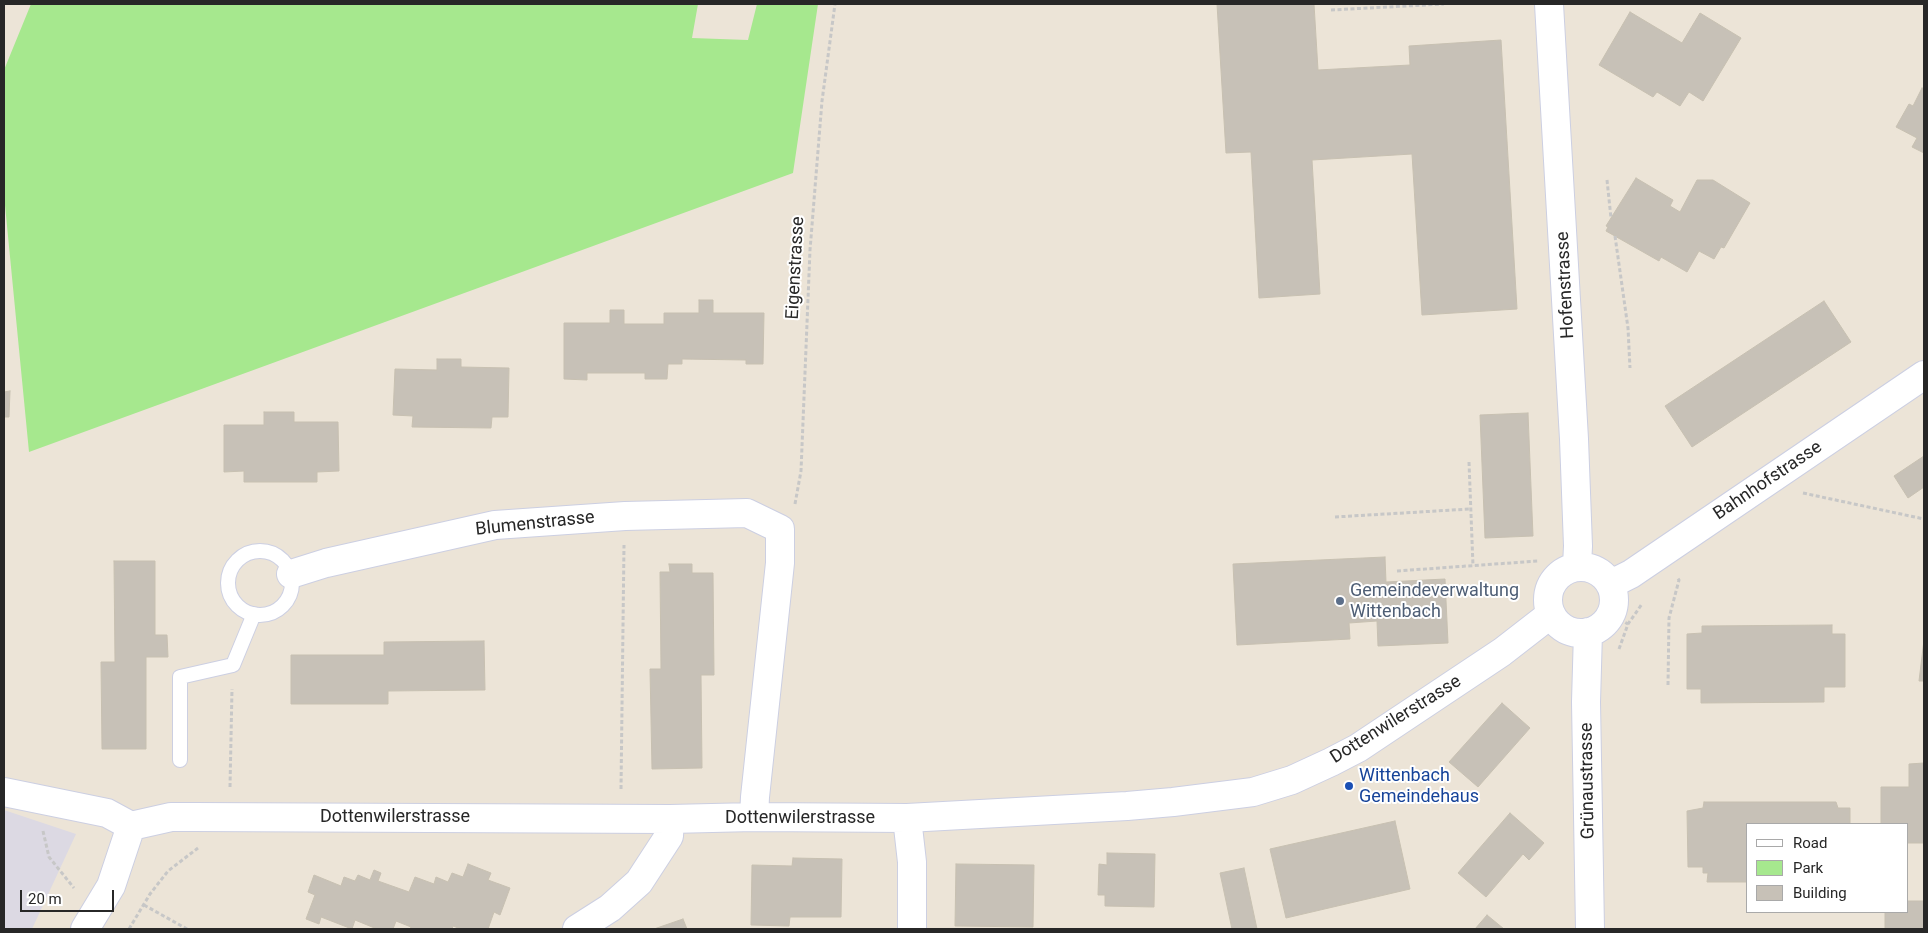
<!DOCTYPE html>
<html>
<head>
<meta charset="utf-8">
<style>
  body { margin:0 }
  #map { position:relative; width:1928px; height:933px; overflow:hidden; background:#ece4d7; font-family:Roboto,sans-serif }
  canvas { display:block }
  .frame { position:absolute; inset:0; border:5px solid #272727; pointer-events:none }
  .legend { position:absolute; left:1746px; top:823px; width:162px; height:90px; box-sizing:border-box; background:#fff; border:1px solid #a9a9a9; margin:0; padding:6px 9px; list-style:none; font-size:15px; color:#272727 }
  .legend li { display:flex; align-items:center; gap:10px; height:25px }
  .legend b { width:25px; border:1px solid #a9a9a9 }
  .scale { position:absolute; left:20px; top:890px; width:94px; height:22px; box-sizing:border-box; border:2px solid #272727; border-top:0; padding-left:6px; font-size:15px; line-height:18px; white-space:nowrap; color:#272727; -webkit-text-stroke:4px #fff; paint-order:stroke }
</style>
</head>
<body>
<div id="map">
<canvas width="1928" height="933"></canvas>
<div class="frame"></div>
<ul class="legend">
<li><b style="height:6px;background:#fff"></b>Road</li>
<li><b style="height:14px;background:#a6e88e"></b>Park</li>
<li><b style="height:14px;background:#c7c1b7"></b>Building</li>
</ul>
<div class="scale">20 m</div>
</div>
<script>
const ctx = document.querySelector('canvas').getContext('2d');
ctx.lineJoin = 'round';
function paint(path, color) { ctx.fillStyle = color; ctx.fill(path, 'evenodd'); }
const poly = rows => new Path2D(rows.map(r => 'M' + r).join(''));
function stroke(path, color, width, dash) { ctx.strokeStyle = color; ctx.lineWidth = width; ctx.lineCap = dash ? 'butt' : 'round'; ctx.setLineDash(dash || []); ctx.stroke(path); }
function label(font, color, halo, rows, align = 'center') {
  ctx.font = font + ' Roboto,sans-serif'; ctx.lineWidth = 4; ctx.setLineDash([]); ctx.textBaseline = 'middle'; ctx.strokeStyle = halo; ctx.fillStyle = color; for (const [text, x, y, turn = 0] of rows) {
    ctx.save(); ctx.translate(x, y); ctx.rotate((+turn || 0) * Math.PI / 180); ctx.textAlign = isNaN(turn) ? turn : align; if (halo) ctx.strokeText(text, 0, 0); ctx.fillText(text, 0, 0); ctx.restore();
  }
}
paint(poly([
  [4,810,76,834,32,929,4,929]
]), '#dcd9e3');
paint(poly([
  [31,4,698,4,692,38,748,40,757,4,818,4,793,173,29,452,4,195,4,70]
]), '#a6e88e');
const building = poly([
  [1217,4,1314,4,1318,70,1410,65,1409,46,1501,40,1517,309,1422,315,1412,154,1312,160,1320,294,1259,298,1251,152,1226,153,1217,4],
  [1630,12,1682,43,1700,13,1741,38,1703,101,1689,92,1680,106,1657,92,1653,97,1599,65,1630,12],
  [1922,88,1924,89,1924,153,1912,147,1917,138,1896,127,1909,104,1913,106,1922,88],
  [1636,178,1673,200,1670,206,1680,212,1697,180,1713,180,1750,203,1724,248,1721,247,1714,259,1699,251,1687,272,1661,257,1659,261,1606,231,1608,227,1606,226,1636,178],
  [699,300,713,300,713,313,764,313,763,364,746,364,746,360,682,359,682,364,668,364,667,379,645,379,645,373,587,373,587,380,564,379,564,323,610,323,610,310,624,310,624,324,664,324,664,313,699,313,699,300],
  [1824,301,1851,342,1692,447,1665,406,1824,301],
  [437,359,461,359,461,367,509,368,508,417,492,417,491,428,412,427,413,416,393,415,395,369,437,370,437,359],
  [10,391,9,417,4,417,4,392,10,391],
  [264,412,294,412,294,422,338,422,339,471,317,472,317,482,244,482,244,471,224,472,224,425,264,425,264,412],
  [1528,413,1533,536,1485,538,1480,415,1528,413],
  [1924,456,1924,487,1908,498,1894,476,1924,456],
  [1385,557,1386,582,1445,579,1448,643,1378,646,1377,621,1349,623,1350,639,1237,645,1233,564,1385,557],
  [114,561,155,561,155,635,167,635,168,657,146,657,146,749,102,749,101,662,115,662,114,561],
  [669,564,692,564,692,573,713,573,714,675,701,675,702,768,652,769,650,669,661,669,660,572,670,572,669,564],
  [1832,625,1832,634,1845,634,1845,687,1824,687,1824,702,1701,703,1701,689,1687,689,1687,634,1702,633,1702,626,1832,625],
  [1924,640,1924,681,1919,681,1924,640],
  [484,641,485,690,388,691,388,704,291,704,291,655,384,655,384,642,484,641],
  [1502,703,1530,728,1478,787,1449,762,1502,703],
  [1924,763,1924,843,1907,843,1907,824,1881,824,1881,787,1909,787,1909,764,1924,763],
  [1704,802,1836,802,1838,808,1850,808,1850,824,1747,824,1747,882,1707,882,1708,873,1703,873,1703,867,1688,867,1687,811,1703,808,1704,802],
  [1510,813,1544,843,1529,860,1523,854,1486,897,1458,873,1510,813],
  [1395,821,1410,889,1286,918,1270,849,1395,821],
  [1107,853,1155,854,1154,907,1105,906,1105,895,1098,895,1099,864,1107,865,1107,853],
  [793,858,842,859,841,917,790,917,789,926,751,925,752,865,792,866,793,858],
  [468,864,491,873,488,880,510,888,500,915,494,912,488,929,461,929,453,926,452,929,410,929,411,927,396,921,393,929,377,929,355,920,352,929,321,917,319,924,306,919,315,895,308,892,314,875,341,886,344,877,355,881,358,875,370,880,374,870,381,873,378,881,409,892,415,877,434,884,436,877,448,882,452,873,463,877,468,864],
  [956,864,1034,865,1033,927,955,926,956,864],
  [1244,868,1257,929,1232,929,1220,873,1244,868],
  [1907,901,1924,901,1924,929,1885,929,1885,912,1907,912,1907,901],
  [1487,915,1504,929,1475,929,1487,915],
  [683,919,687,929,654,929,683,919]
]);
paint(building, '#c7c1b7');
stroke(building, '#c7c0b1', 1);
const lane = poly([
  '228 583a32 32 0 1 1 64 0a32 32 0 1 1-64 0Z',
  [180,760,180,677,233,665,254,614]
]);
const street = poly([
  [1549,4,1574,439,1578,546,1577,566],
  '1548 600a33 33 0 1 1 66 0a33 33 0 1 1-66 0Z',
  [291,574,326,563,495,525,625,516,747,513,780,529,780,563,755,797,754,817],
  [1611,584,1631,574,1924,375],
  [1588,632,1586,702,1590,929],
  [4,792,107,813,131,826,171,817,193,817,670,819,754,817,907,818,1127,806,1173,802,1253,792,1292,780,1331,762,1358,748,1502,652,1551,614],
  [907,818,912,862,912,929],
  [85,929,111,886,131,826],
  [577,929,610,908,639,882,669,836,670,819]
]);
stroke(lane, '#cccfe2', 16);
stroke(street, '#cccfe2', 30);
stroke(poly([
  [1331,10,1444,4],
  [1607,180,1611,218],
  [1615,236,1628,328,1630,368],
  [1469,462,1473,566],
  [1803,493,1924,519],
  [795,504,801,471,810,250,822,101,835,4],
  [1335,517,1470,509],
  [1397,571,1538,561],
  [1614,616,1628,624],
  [1619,649,1628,624,1642,604],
  [1668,685,1669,618,1679,580,1677,577],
  [230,787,232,689],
  [621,789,624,545],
  [43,831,49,857,74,888],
  [144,905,187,929],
  [129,929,150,894,168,871,198,848]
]), '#c7c7c7', 3, [4, 2.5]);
stroke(lane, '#fff', 14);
stroke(street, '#fff', 28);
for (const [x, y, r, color] of [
  [1340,601,5,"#5c6f8a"],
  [1349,786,5,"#1a4fb4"]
]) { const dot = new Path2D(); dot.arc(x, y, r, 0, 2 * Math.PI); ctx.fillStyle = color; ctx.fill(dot); stroke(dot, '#fff', 2); }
label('18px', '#272727', '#fff', [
  ["Eigenstrasse",796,268,-87],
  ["Hofenstrasse",1566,285,-93],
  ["Bahnhofstrasse",1768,481,-34],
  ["Blumenstrasse",535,524,-6],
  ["Dottenwilerstrasse",1396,720,-32],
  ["Grünaustrasse",1588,781,-91],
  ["Dottenwilerstrasse",395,817],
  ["Dottenwilerstrasse",800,818]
]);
label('18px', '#4e5e75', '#fff', [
  ["Gemeindeverwaltung",1350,591],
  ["Wittenbach",1350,612]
], 'left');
label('18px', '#164399', '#fff', [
  ["Wittenbach",1359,776],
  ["Gemeindehaus",1359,797]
], 'left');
</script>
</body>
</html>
